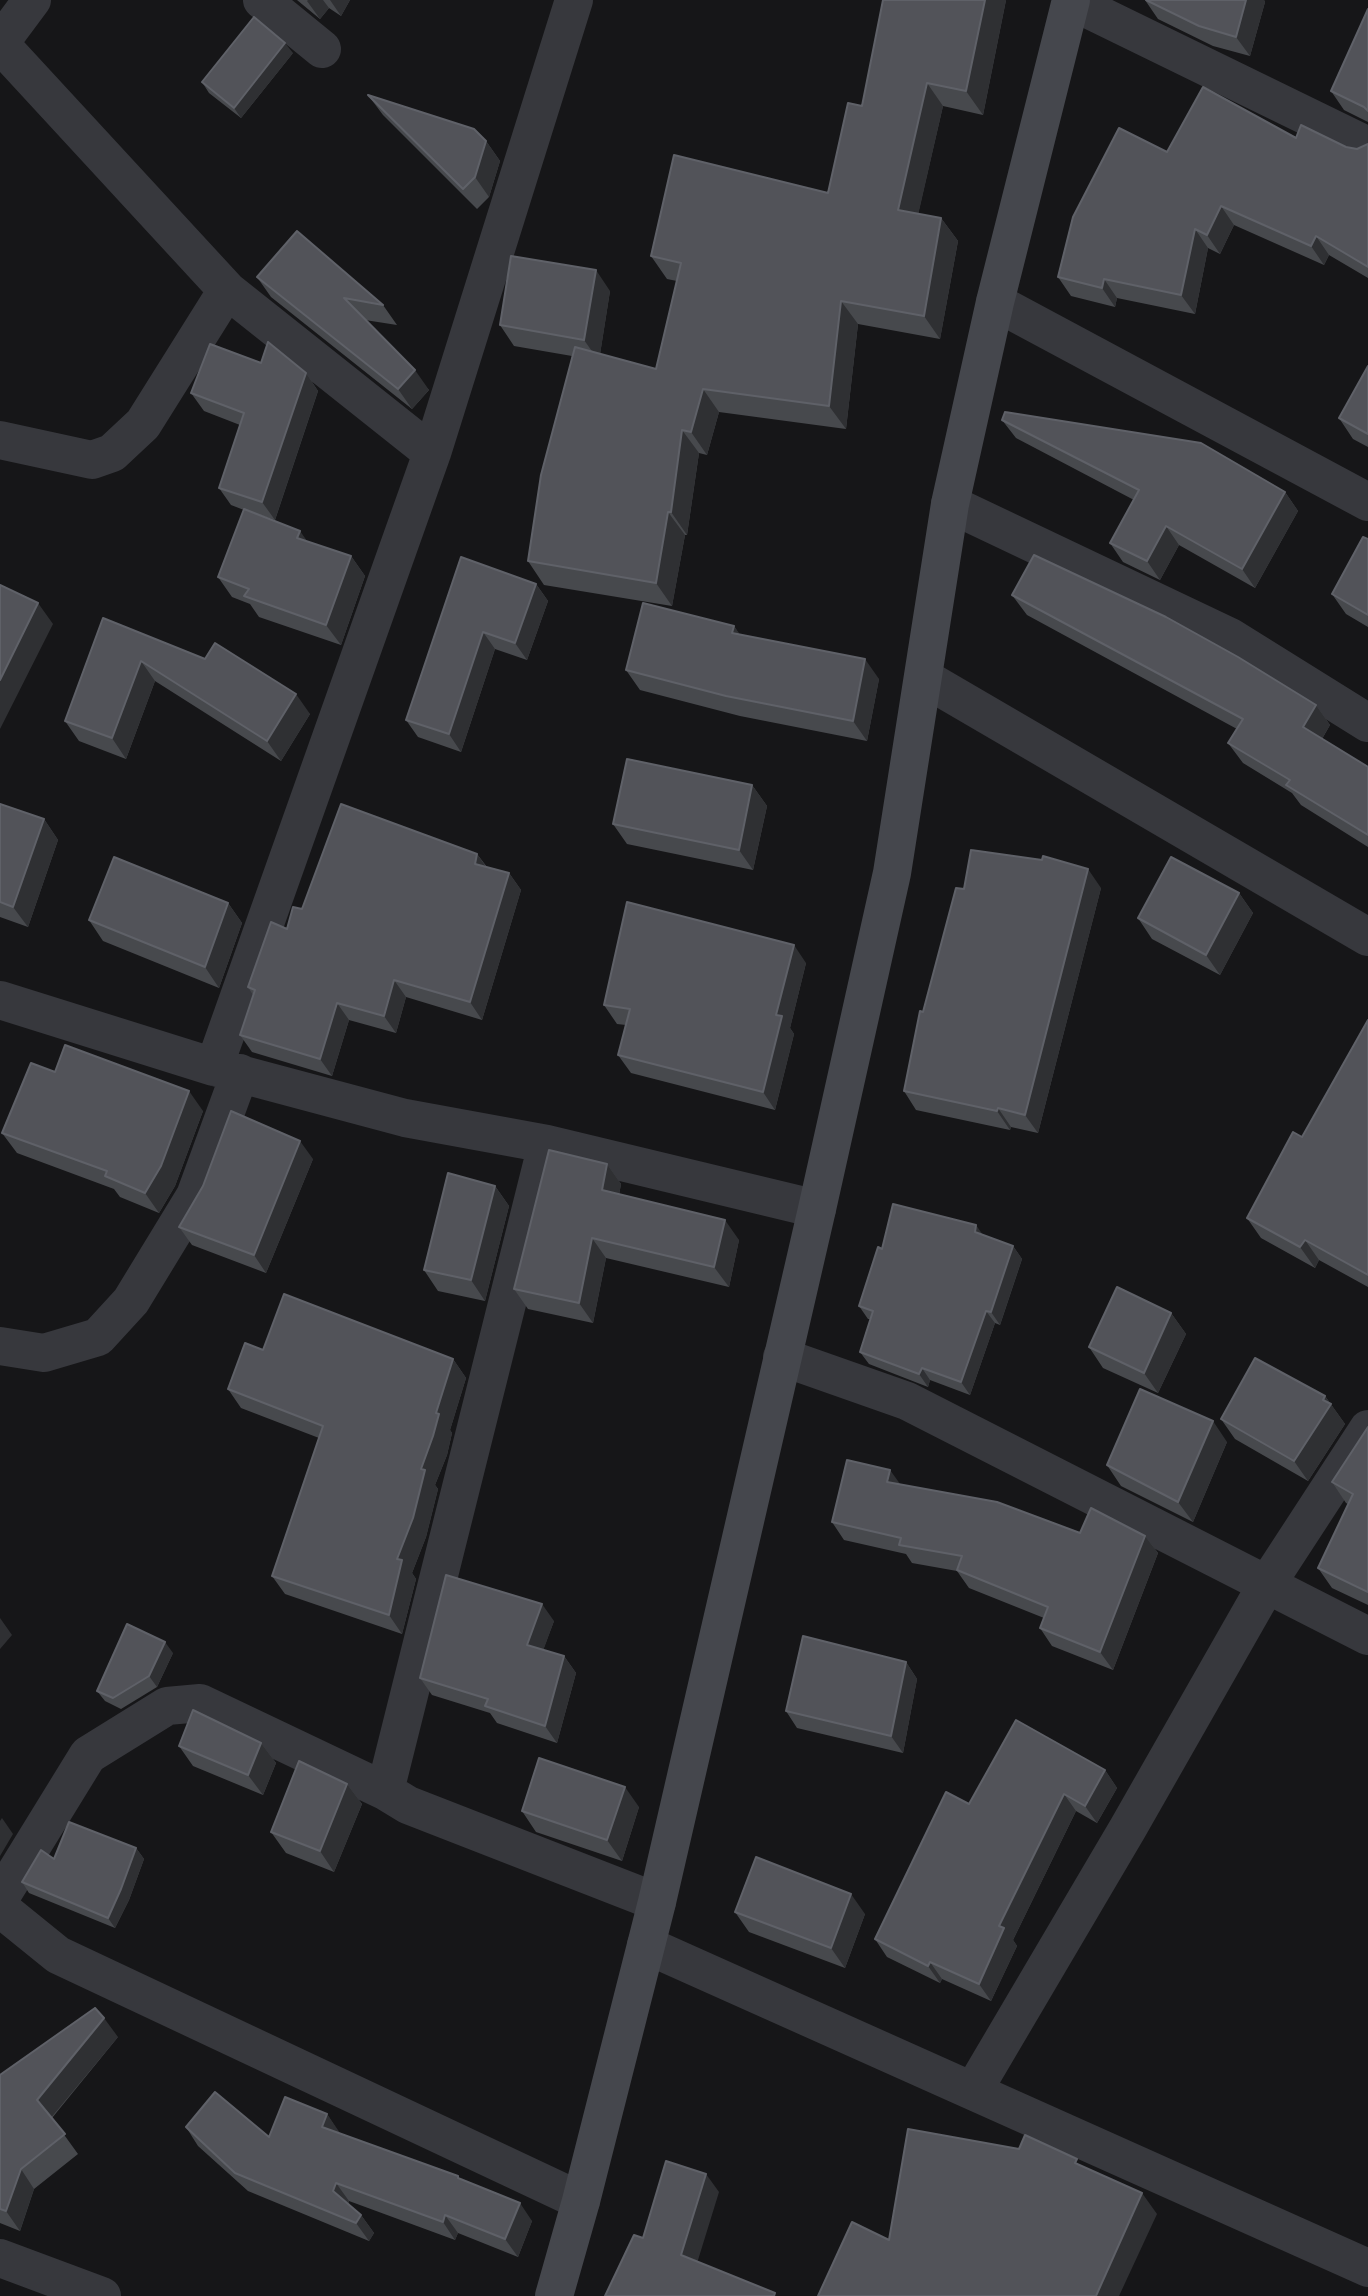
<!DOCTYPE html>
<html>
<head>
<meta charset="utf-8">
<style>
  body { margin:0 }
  canvas { display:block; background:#161618 }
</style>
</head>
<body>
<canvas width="1368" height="2296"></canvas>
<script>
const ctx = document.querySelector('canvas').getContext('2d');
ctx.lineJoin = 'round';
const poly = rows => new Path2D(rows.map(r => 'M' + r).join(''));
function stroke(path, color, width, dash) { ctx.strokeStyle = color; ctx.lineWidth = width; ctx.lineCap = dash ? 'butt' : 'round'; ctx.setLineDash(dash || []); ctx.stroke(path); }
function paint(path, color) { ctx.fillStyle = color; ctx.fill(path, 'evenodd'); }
stroke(poly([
  [262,0,322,49],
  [1071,1,1368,146],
  [0,43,32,0],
  [0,44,227,290,432,453],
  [995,302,1368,502],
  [0,440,92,460,112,453,143,424,227,290],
  [950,504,1230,637,1368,723],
  [924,678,1368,937],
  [0,1000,214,1067,405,1118,547,1144,817,1209],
  [214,1067,432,453,574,0],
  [547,1144,385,1791,408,1805,657,1902],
  [0,1346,44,1353,98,1337,131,1301,195,1196,240,1073],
  [782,1357,907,1401,1368,1636],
  [0,1898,88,1755,167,1706,200,1703,385,1791],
  [0,1908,58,1955,581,2201],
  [646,1945,1368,2268],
  [973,2091,1128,1828,1267,1584,1368,1429],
  [0,2258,102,2296]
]), '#37383d', 38);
stroke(poly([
  [554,2296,581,2201,657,1902,817,1209,892,873,950,504,995,302,1071,0]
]), '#45474d', 38);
paint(poly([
  [297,0,350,0,341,16,329,8,320,19],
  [1006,0,983,115,943,106,918,214,941,218,958,241,940,339,858,324,846,429,719,412,707,455,699,453,687,535,685,535,672,606,544,585,528,561,572,356,514,346,500,325,610,291,600,354,656,369,677,281,667,279,651,256,828,193,862,106],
  [1145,0,1264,0,1265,2,1250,56,1213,46,1158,19],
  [1368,9,1368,122,1344,110,1331,91],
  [293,53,241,118,209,93,202,82],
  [368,95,486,141,500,161,489,197,477,209,383,115],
  [1296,138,1357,149,1368,144,1368,278,1329,255,1324,265,1234,225,1220,254,1208,248,1195,314,1117,298,1115,307,1071,296,1058,277,1167,152],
  [257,277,383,305,397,325,365,320,429,390,412,409,271,297],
  [261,363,306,373,318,391,275,520,257,514,308,542,351,556,365,576,341,645,259,617,250,604,232,597,218,577,244,510,231,505,219,488,240,425,204,411,191,393],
  [1368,366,1368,447,1353,439,1339,418],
  [1002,420,1285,492,1298,511,1255,588,1179,545,1160,580,1123,562,1110,543,1134,500,1016,438],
  [1368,539,1368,627,1346,614,1332,594],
  [461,557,536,584,548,601,527,660,495,649,461,752,418,737,406,720],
  [1012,595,1316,705,1330,725,1322,739,1368,767,1368,847,1301,805,1292,793,1243,763,1228,743,1237,729,1027,615],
  [103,618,310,714,281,761,155,681,126,759,79,741,65,721],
  [734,626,739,634,879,679,867,741,740,716,640,690,626,670],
  [752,785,767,806,753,870,627,844,613,824],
  [0,804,44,819,58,840,28,927,0,917],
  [477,854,487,867,509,873,521,890,482,1020,406,997,396,1033,349,1020,332,1076,252,1052,240,1035,253,995,248,987,287,929,302,909],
  [1101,888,1038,1133,1011,1127,1010,1130,916,1110,904,1091,923,1012,964,889],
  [1239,893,1253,913,1220,975,1152,939,1138,918],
  [228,903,242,923,219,988,103,941,89,920],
  [806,963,790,1028,794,1034,775,1110,631,1073,618,1055,626,1025,617,1024,604,1005],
  [1368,1020,1368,1287,1319,1260,1315,1268,1261,1238,1247,1218,1302,1137],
  [55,1072,203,1111,175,1186,159,1213,120,1197,114,1189,17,1153,2,1133],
  [313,1159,266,1273,192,1245,179,1227],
  [607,1164,621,1184,619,1195,739,1240,729,1287,606,1258,593,1323,528,1309,514,1289],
  [495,1186,509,1206,485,1301,438,1291,424,1270],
  [984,1236,1013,1246,1022,1259,1000,1325,995,1323,970,1395,930,1380,928,1387,869,1364,860,1352,870,1319,868,1319,859,1306],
  [1171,1313,1186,1334,1158,1393,1103,1368,1089,1347],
  [263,1350,453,1359,466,1378,450,1430,452,1433,447,1455,435,1485,438,1489,426,1537,412,1573,416,1579,402,1634,285,1594,272,1576,319,1438,241,1408,228,1389],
  [1325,1396,1345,1424,1308,1481,1235,1439,1221,1419],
  [1368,1427,1368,1605,1332,1588,1318,1568,1348,1504,1346,1503,1332,1482],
  [1227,1442,1193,1522,1121,1486,1107,1465],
  [901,1485,1080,1533,1145,1536,1158,1553,1113,1670,1052,1646,1040,1628,1044,1618,969,1588,957,1571,912,1563,906,1554,844,1540,832,1522],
  [554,1621,543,1650,564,1656,576,1673,557,1743,497,1723,490,1713,432,1695,420,1678],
  [173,1653,157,1687,121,1709,105,1701,97,1691],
  [906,1662,917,1679,903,1753,797,1728,786,1711],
  [261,1743,276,1763,263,1795,193,1766,179,1746],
  [1105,1770,1117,1788,1097,1823,1076,1811,1013,1940,1017,1946,991,2001,942,1979,940,1983,887,1957,875,1939,969,1804],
  [347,1784,362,1804,334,1872,286,1853,271,1832],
  [639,1807,622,1861,536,1832,522,1811],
  [136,1848,144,1859,129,1900,115,1928,29,1893,22,1882,54,1859],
  [735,1912,865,1914,845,1968,749,1932],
  [118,2037,52,2118,78,2154,34,2189,20,2231,0,2223,0,2075],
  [327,2114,339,2133,458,2176,460,2179,532,2221,518,2257,458,2233,455,2240,349,2201,348,2204,361,2215,374,2233,369,2241,248,2191,198,2146,186,2127,269,2137]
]), '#47494d');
paint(poly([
  [308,0,323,0,329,8,320,19,307,1],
  [330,0,350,0,341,16],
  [985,0,1006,0,983,115,966,91],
  [1246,0,1264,0,1265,2,1250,56,1236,37],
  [285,43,293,53,241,118,234,108],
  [927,83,943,106,914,233,898,210],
  [486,141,500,161,489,197,475,177],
  [1221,206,1234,225,1220,254,1207,235],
  [941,218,958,241,940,339,924,316],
  [1195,229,1208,248,1195,314,1181,295],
  [1316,236,1329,255,1324,265,1311,246],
  [596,270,610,291,599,361,584,340],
  [1104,279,1117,298,1115,307,1102,288],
  [841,301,858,324,846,429,829,406],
  [415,370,429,390,412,409,398,389],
  [306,373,318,391,275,520,262,502],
  [703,389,719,412,707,455,691,432],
  [682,430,699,453,687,535,671,512],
  [1285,492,1298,511,1255,588,1242,569],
  [668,512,685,535,672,606,656,583],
  [1166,526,1179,545,1160,580,1147,561],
  [300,531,314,551,297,538],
  [351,556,365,576,341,645,326,625],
  [536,584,548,601,527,660,515,643],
  [38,603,53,624,0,729,0,680],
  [734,626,748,646,732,633],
  [483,632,495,649,461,752,449,734],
  [865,659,879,679,867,741,853,721],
  [141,661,155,681,126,759,112,738],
  [296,694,310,714,281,761,267,741],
  [1316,705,1330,725,1317,747,1303,727],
  [752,785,767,806,753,870,739,850],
  [44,819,58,840,28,927,13,907],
  [477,854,489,871,475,864],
  [1088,869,1101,888,1038,1133,1025,1115],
  [509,873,521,890,482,1020,470,1002],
  [1239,893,1253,913,1220,975,1206,955],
  [228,903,242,923,219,988,205,967],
  [794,945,806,963,790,1028,794,1034,775,1110,763,1092,776,1015],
  [394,980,406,997,396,1033,384,1016],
  [337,1003,349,1020,332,1076,320,1059],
  [189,1091,203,1111,175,1186,159,1213,145,1193],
  [998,1108,1011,1127,1010,1130,997,1111],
  [300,1141,313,1159,266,1273,254,1255],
  [607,1164,621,1184,616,1211,602,1190],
  [495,1186,509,1206,485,1301,471,1280],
  [725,1220,739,1240,729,1287,714,1267],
  [976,1225,985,1238,975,1232],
  [592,1238,606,1258,593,1323,579,1303],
  [1305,1240,1319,1260,1315,1268,1300,1247],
  [1013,1246,1022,1259,1000,1325,991,1312],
  [986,1311,995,1323,970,1395,961,1382],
  [1171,1313,1186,1334,1158,1393,1144,1373],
  [453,1359,466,1378,450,1430,452,1433,447,1455,435,1485,438,1489,426,1537,412,1573,416,1579,402,1634,389,1615,397,1559,436,1413],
  [922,1368,930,1380,928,1387,919,1374],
  [1325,1396,1345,1424,1308,1481,1294,1461],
  [1213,1421,1227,1442,1193,1522,1178,1502],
  [890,1470,903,1488,887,1482],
  [1145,1536,1158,1553,1113,1670,1100,1652],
  [542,1604,554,1621,539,1662,527,1645],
  [0,1618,12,1635,0,1649],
  [165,1642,173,1653,157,1687,149,1676],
  [564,1656,576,1673,557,1743,545,1726],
  [906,1662,917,1679,903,1753,891,1736],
  [261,1743,276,1763,263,1795,248,1775],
  [1105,1770,1117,1788,1097,1823,1085,1806],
  [347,1784,362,1804,334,1872,320,1851],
  [625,1787,639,1807,622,1861,607,1840],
  [1064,1794,1076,1811,1013,1940,1017,1946,991,2001,979,1984,999,1926],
  [2,1818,13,1834,0,1856,0,1821],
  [136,1848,144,1859,129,1900,115,1928,108,1918],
  [851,1894,865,1914,845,1968,831,1948],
  [930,1962,942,1979,940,1983,928,1966],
  [104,2018,118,2037,50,2119,37,2100],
  [327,2114,340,2133,335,2145,322,2127],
  [21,2169,34,2189,20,2231,6,2211],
  [706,2174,719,2192,694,2273,681,2255],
  [336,2183,349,2201,346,2209,333,2191],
  [1142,2193,1157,2214,1119,2296,1096,2296],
  [520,2203,532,2221,518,2257,505,2239],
  [361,2215,374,2233,369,2241,356,2223],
  [445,2215,458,2233,455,2240,443,2222]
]), '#2f3033');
const building = poly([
  [883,0,985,0,966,91,927,83,898,210,941,218,924,316,841,301,829,406,703,389,691,432,682,430,671,512,668,512,656,583,528,561,541,475,575,347,656,369,681,263,651,256,674,155,828,193,848,103,862,106,883,0],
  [1146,0,1246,0,1236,37,1199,26,1146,0],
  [1368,9,1368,111,1364,107,1331,91,1368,9],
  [254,17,285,43,234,108,202,82,254,17],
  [1203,87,1296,138,1301,125,1346,147,1357,149,1368,144,1368,267,1316,236,1311,246,1221,206,1207,235,1195,229,1181,295,1104,279,1102,288,1058,277,1073,217,1119,128,1167,152,1203,87],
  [368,95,474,129,486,141,475,177,463,189,368,95],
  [297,231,383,305,344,298,415,370,398,389,257,277,297,231],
  [511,256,596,270,584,340,500,325,511,256],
  [268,342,306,373,262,502,219,488,244,413,191,393,210,344,261,363,268,342],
  [1368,366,1368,434,1339,418,1368,366],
  [1005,412,1201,443,1285,492,1242,569,1166,526,1147,561,1110,543,1139,490,1002,420,1005,412],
  [244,509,300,531,297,538,351,556,326,625,244,596,249,589,218,577,244,509],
  [1363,537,1368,539,1368,615,1332,594,1363,537],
  [1034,555,1166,617,1238,657,1316,705,1303,727,1368,767,1368,835,1286,785,1290,780,1228,743,1243,719,1012,595,1034,555],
  [461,557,536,584,515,643,483,632,449,734,406,720,461,557],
  [0,585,38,603,0,680,0,585],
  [643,603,734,626,732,633,865,659,853,721,726,696,626,670,643,603],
  [103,618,205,659,215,643,296,694,267,741,141,661,112,738,65,721,103,618],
  [627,759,752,785,739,850,613,824,627,759],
  [0,804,44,819,13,907,0,902,0,804],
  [341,804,477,854,475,864,509,873,470,1002,394,980,384,1016,337,1003,320,1059,240,1035,255,990,248,987,271,922,287,929,293,907,302,909,341,804],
  [971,850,1042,860,1043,856,1088,869,1025,1115,998,1108,997,1111,904,1091,920,1011,923,1012,956,888,964,889,971,850],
  [114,857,228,903,205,967,89,920,114,857],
  [1171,857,1239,893,1206,955,1138,918,1171,857],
  [627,902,794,945,776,1015,782,1016,763,1092,618,1055,630,1009,604,1005,627,902],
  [1368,1020,1368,1275,1305,1240,1300,1247,1247,1218,1293,1132,1302,1137,1368,1020],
  [65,1045,189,1091,161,1166,145,1193,105,1176,107,1171,2,1133,31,1063,55,1072,65,1045],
  [231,1111,300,1141,254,1255,179,1227,203,1186,231,1111],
  [549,1150,607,1164,602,1190,725,1220,714,1267,592,1238,579,1303,514,1289,549,1150],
  [448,1173,495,1186,471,1280,424,1270,448,1173],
  [893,1204,976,1225,975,1232,1013,1246,991,1312,986,1311,961,1382,922,1368,919,1374,860,1352,873,1311,859,1306,878,1247,882,1249,893,1204],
  [1117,1287,1171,1313,1144,1373,1089,1347,1117,1287],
  [284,1294,453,1359,436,1413,439,1414,433,1436,421,1469,425,1470,413,1518,397,1559,402,1560,389,1615,272,1576,323,1426,228,1389,245,1343,263,1350,284,1294],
  [1255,1358,1325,1396,1323,1400,1331,1404,1294,1461,1221,1419,1255,1358],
  [1140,1389,1213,1421,1178,1502,1107,1465,1140,1389],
  [1368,1427,1368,1592,1318,1568,1353,1494,1332,1482,1368,1427],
  [847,1460,890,1470,887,1482,997,1502,1080,1533,1091,1508,1145,1536,1100,1652,1040,1628,1048,1607,957,1570,962,1556,899,1545,901,1538,832,1522,847,1460],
  [446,1575,542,1604,527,1645,564,1656,545,1726,485,1706,488,1699,420,1678,446,1575],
  [127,1624,165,1642,149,1676,113,1698,97,1691,127,1624],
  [803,1636,906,1662,891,1736,786,1711,803,1636],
  [193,1710,261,1743,248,1775,179,1746,193,1710],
  [1016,1720,1105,1770,1085,1806,1064,1794,999,1926,1004,1928,979,1984,930,1962,928,1966,875,1939,946,1792,969,1804,1016,1720],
  [539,1758,625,1787,607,1840,522,1811,539,1758],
  [299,1761,347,1784,320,1851,271,1832,299,1761],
  [69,1822,136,1848,121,1889,108,1918,22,1882,41,1850,54,1859,69,1822],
  [756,1857,851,1894,831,1948,735,1912,756,1857],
  [95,2008,104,2018,37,2100,65,2134,21,2169,6,2211,0,2209,0,2075,95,2008],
  [215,2092,269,2137,285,2097,327,2114,322,2127,458,2176,458,2178,520,2203,505,2239,445,2215,443,2222,336,2183,333,2191,361,2215,356,2223,235,2173,186,2127,215,2092],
  [908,2129,1019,2149,1025,2135,1077,2159,1075,2163,1142,2193,1096,2296,818,2296,852,2222,889,2240,908,2129],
  [666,2161,706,2174,681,2255,775,2293,774,2296,605,2296,634,2235,643,2238,666,2161]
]);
paint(building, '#525359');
stroke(building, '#5f6168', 2);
</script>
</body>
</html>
